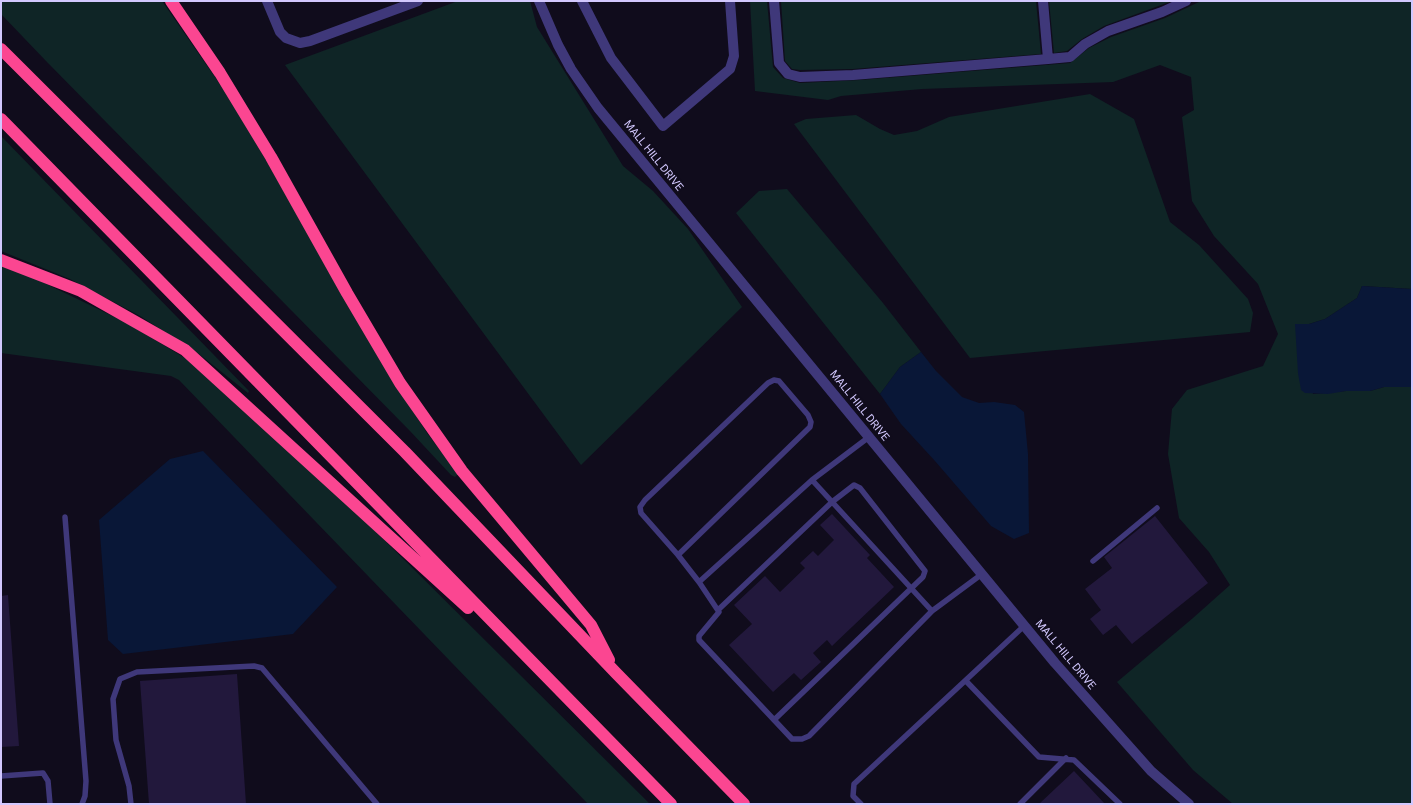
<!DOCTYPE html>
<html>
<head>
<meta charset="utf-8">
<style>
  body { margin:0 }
  #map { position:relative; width:1413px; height:805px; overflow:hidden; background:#100c1c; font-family:Roboto,sans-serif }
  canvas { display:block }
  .frame { position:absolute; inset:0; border:2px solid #d2c8fe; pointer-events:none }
</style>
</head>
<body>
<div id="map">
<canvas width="1413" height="805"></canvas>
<div class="frame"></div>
</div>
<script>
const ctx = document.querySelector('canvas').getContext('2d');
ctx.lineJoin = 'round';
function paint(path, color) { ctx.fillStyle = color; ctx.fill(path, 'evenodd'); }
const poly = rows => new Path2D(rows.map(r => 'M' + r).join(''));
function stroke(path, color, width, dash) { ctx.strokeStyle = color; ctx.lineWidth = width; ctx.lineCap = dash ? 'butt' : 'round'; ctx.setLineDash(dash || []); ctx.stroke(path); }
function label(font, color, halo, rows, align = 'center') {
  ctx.font = font + ' Roboto,sans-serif'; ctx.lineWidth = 4; ctx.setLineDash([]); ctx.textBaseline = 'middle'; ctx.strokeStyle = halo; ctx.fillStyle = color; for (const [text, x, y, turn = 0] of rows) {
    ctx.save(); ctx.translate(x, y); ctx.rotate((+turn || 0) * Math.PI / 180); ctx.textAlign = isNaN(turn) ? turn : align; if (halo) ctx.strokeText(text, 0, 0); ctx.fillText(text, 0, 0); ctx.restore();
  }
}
paint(poly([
  [1,1,162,1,233,103,387,371,427,433,456,471,458,474,455,477,451,475,410,431,46,61,1,14],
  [458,1,530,1,537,27,623,166,653,191,688,229,742,307,581,465,285,65],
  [750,1,767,1,773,67,783,78,800,83,860,80,1070,63,1089,48,1111,37,1165,18,1199,2,1412,1,1412,289,1362,286,1357,298,1325,319,1309,324,1296,324,1313,394,1346,391,1370,391,1384,387,1412,387,1412,804,1233,804,1193,770,1117,682,1193,618,1230,585,1209,552,1179,518,1168,454,1172,409,1187,390,1263,366,1278,334,1258,284,1214,236,1192,201,1182,117,1194,110,1191,77,1160,65,1113,82,922,89,841,96,828,100,755,91],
  [781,1,1036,1,1041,54,853,69,800,70,792,69,785,61],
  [1049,1,1172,1,1104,26,1082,39,1067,51,1054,53],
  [1090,94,1134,119,1170,222,1199,245,1248,299,1253,313,1250,332,970,358,794,124,806,119,856,115,880,129,894,135,917,131,949,117],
  [1,136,249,391,248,393,199,354,140,316,70,279,1,251],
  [787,189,883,303,921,352,900,367,880,394,736,213,759,191],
  [1,265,38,280,125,322,195,364,356,512,650,804,588,804,179,380,171,376,1,353]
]), '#0f2526');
paint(poly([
  [1362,286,1412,289,1412,387,1384,387,1370,391,1346,391,1328,394,1305,393,1301,390,1298,373,1295,324,1309,324,1325,319,1357,298],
  [921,352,936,371,962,397,979,403,994,402,1015,405,1024,412,1028,454,1029,533,1014,539,991,526,935,461,901,424,880,394,900,367],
  [203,451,337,587,293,634,123,654,108,640,99,520,170,459]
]), '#091737');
paint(poly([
  [832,514,870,555,867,558,894,587,832,646,827,640,813,653,821,662,801,680,794,673,773,692,729,645,752,624,734,605,765,576,780,592,805,568,800,563,813,551,818,556,834,540,820,525],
  [1155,516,1208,583,1132,644,1116,625,1103,635,1090,619,1101,610,1085,589,1112,568,1104,557],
  [8,595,19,746,1,747,1,596],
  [237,674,246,804,149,804,140,681],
  [1074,771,1105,804,1039,804]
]), '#22183c');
stroke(poly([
  [869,437,812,480,932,611],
  [812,480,699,582,719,612,699,636,699,640,792,739,802,739,809,736,932,611,982,574],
  [65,517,86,781,85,796,82,804],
  [678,555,810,427,811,422,808,415,779,381,774,380,768,383,645,500,640,507,641,513,678,555,699,582],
  [1093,561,1157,508],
  [718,610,832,502,854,485,860,488,925,571,923,577,774,720],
  [966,681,1039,757,1074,760,1120,804],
  [1,776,43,773,48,781,50,804],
  [131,804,129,786,116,740,113,699,120,679,137,672,254,666,262,668,377,804],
  [861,804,853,796,854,784,1024,626],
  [1020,804,1066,758]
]), '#3f387a', 5.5);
stroke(poly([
  [267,1,280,32,286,38,300,43,310,41,418,1],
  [582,1,611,58,663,126,730,69,734,56,730,1],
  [774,1,779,63,788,74,800,77,853,75,1048,59,1043,1],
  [1048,59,1070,57,1085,44,1108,31,1162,12,1186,1]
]), '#3f387a', 10);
stroke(poly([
  [539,1,558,45,571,69,598,108,1055,663,1151,771,1189,804]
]), '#3f387a', 10);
stroke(poly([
  [171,1,220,73,271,157,347,293,400,383,462,471,591,625,609,660],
  [1,49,405,452,616,673,744,804],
  [1,119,671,804],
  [1,260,81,291,185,350,468,608]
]), '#fb4691', 12);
label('11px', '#d2c8fe', '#100c1c', [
  ["MALL HILL DRIVE",653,156,51],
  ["MALL HILL DRIVE",859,406,51],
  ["MALL HILL DRIVE",1065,655,50]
]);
</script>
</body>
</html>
